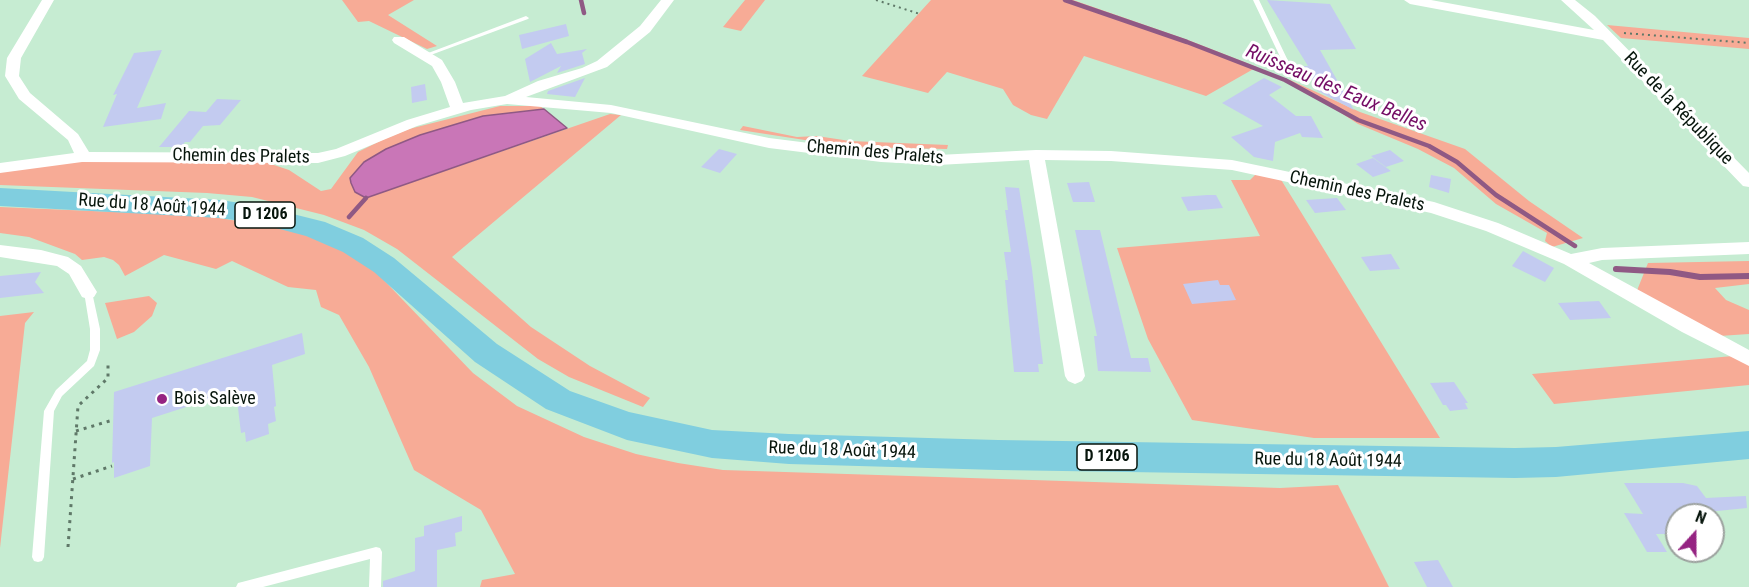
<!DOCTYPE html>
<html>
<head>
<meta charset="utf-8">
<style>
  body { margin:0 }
  #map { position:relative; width:1749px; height:587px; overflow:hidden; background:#c6ecd2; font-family:"Roboto Condensed",sans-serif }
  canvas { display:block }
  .north { position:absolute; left:1665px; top:503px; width:60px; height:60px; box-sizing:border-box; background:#fff; border:2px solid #9ca19e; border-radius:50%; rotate:21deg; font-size:16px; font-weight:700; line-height:24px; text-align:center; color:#07150c }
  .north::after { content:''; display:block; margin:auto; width:21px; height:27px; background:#952382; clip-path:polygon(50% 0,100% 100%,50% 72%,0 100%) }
</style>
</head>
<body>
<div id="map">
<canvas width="1749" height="587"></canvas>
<div class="north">N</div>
</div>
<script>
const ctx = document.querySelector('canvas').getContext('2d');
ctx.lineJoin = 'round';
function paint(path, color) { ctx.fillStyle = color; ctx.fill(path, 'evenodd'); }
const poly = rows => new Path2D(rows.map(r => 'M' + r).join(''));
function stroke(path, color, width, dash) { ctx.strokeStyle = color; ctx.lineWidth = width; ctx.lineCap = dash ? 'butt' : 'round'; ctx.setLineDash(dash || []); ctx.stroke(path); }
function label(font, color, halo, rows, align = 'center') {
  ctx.font = font + ' "Roboto Condensed",sans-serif'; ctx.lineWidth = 6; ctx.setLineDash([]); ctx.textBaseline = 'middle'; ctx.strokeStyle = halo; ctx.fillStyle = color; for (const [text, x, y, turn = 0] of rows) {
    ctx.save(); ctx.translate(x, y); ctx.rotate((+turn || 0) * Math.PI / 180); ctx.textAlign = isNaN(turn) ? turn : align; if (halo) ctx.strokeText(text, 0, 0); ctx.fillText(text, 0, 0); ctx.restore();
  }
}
paint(poly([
  [342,0,414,0,388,15,437,46,427,49,369,21,358,22],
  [745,0,765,0,741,31,723,27],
  [931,0,1073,0,1188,40,1257,67,1206,96,1084,56,1047,119,1031,115,1013,105,1003,89,947,72,928,93,862,76],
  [1607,25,1749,38,1749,49,1621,38],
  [1290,80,1360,112,1465,149,1529,201,1583,238,1552,247,1545,241,1547,233,1496,204,1454,168,1418,149,1358,124,1315,96,1286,82],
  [500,106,540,106,544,109,483,116,420,135,386,149,366,198,610,114,621,115,452,257,531,327,590,366,650,398,643,407,569,377,538,359,397,249,364,230,324,215,252,197,207,193,0,185,0,172,94,158,265,162,289,170,321,191,331,189,358,152,382,140,409,129],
  [743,126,797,137,817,136,850,141,948,145,947,149,850,147,740,130],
  [1256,174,1280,178,1440,438,1314,438,1192,420,1148,339,1117,248,1260,236,1231,180,1250,180],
  [0,207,206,216,270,226,300,233,343,250,377,273,473,373,517,406,584,437,636,454,678,463,723,470,1280,488,1338,485,1389,587,480,587,482,580,515,574,481,510,414,470,369,367,339,315,321,307,316,290,288,287,232,261,216,269,164,255,125,276,119,265,113,260,104,257,82,260,75,254,29,237,0,233],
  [1749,261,1749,284,1715,288,1726,300,1749,310,1749,334,1719,336,1636,293,1648,263],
  [149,296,157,303,152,316,134,332,117,339,105,303],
  [34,312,25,323,0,548,0,316],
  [1733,356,1749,365,1749,385,1554,404,1532,374]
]), '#f7ab96');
const water = poly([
  [544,109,567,128,366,198,355,192,351,183,350,178,364,162,386,149,420,135,483,116,544,109]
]);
paint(water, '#c976b7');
stroke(water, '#8f5984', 1.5);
stroke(poly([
  [581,0,584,13],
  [1065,0,1187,42,1285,80,1358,120,1429,146,1457,162,1496,195,1575,246],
  [349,217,366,198]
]), '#8f5984', 4.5);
stroke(poly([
  [1616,269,1670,272,1700,277,1749,276]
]), '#8f5984', 6);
paint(poly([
  [1267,0,1330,4,1356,49,1320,50,1354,110,1318,91,1304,66,1308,66],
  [566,24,569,36,522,49,519,35],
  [551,43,557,54,587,49,582,53,585,64,557,73,561,66,530,82,525,59],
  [162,50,137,108,166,103,161,119,103,127,117,94,113,95,134,53],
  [585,78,575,97,547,94,548,91],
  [1264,78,1282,87,1269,95,1296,116,1311,116,1323,138,1302,137,1300,133,1275,142,1273,161,1254,157,1231,137,1263,126,1222,103],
  [425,84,427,100,412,103,411,87],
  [217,99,241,100,220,125,203,126,190,142,185,142,181,147,159,147,189,111,206,112],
  [719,149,737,154,720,173,701,167],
  [1390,150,1404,161,1386,167,1371,156],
  [1373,158,1391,171,1373,177,1356,164],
  [1431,175,1451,179,1449,193,1429,187],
  [1089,182,1095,202,1073,202,1067,183],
  [1005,187,1019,188,1032,269,1043,364,1038,364,1039,372,1014,372,1005,280,1008,280,1004,252,1011,252,1005,210,1008,210],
  [1207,195,1216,195,1223,208,1188,211,1181,197],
  [1337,198,1346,210,1315,213,1306,200],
  [1075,230,1100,230,1131,358,1148,358,1151,372,1098,371,1094,336,1097,336],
  [1523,251,1554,268,1545,282,1512,266],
  [1391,254,1400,269,1370,271,1361,257],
  [41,272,35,282,44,293,0,298,0,276],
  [1218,280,1220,285,1229,285,1236,300,1192,304,1183,284],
  [1599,301,1611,318,1570,320,1558,303],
  [302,333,305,354,272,365,276,406,274,407,276,421,268,424,269,434,246,442,245,432,241,433,236,391,152,418,150,466,114,478,114,462,112,463,114,392],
  [1454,382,1468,403,1465,403,1468,409,1450,411,1446,405,1443,405,1430,383],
  [1624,483,1683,483,1697,486,1706,498,1746,496,1747,508,1677,515,1677,534,1656,534,1667,552,1647,552,1624,513,1643,514],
  [462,516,462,531,455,533,456,546,437,550,437,587,383,587,383,581,415,571,415,538,424,536,424,526],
  [1438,560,1453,587,1427,587,1414,562]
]), '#c3cbf0');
stroke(poly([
  [876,0,920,14],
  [1624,33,1749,43]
]), '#5f7868', 2, [2, 4]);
stroke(poly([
  [76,431,113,420],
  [73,479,112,466],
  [68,547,78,406,108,378,108,364,105,364]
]), '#5f7868', 3, [3, 5]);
paint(poly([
  [1253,0,1259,0,1290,65,1289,66,1285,66,1284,65,1253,0],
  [526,16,529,18,528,19,428,56,426,57,423,55,526,16],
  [88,289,92,292,100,329,100,350,94,366,62,396,54,411,44,557,42,561,38,562,34,561,32,557,44,411,56,390,87,361,90,350,90,329,84,292,88,289],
  [376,547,380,548,382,552,381,587,369,587,370,559,263,587,236,587,238,583,242,582,376,547]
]), '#fff');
paint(poly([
  [42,0,54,0,21,58,19,76,30,93,78,134,89,152,318,153,336,149,407,120,450,107,441,82,432,66,394,43,392,40,394,37,404,37,442,60,455,82,463,103,505,96,538,81,582,68,597,61,640,26,661,0,674,0,650,32,607,67,526,97,611,105,769,138,881,152,938,155,1036,150,1111,151,1232,160,1434,202,1498,223,1571,254,1602,248,1749,242,1749,254,1602,260,1589,263,1749,350,1749,366,1682,332,1564,264,1486,231,1431,213,1232,170,1111,161,1045,160,1085,376,1082,381,1075,384,1068,381,1065,376,1029,160,938,165,881,162,769,148,611,113,507,104,471,110,417,126,345,156,318,163,82,162,0,173,0,163,74,153,68,140,19,99,5,76,7,58,42,0],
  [1404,0,1431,0,1594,30,1561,0,1575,0,1595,16,1749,173,1749,187,1743,186,1603,40,1410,4,1404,0],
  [0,245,41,250,68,257,81,266,97,292,94,297,88,299,82,297,69,274,57,266,0,257,0,245]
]), '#fff');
paint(poly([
  [0,188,220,200,261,206,325,222,363,238,394,258,497,344,570,391,629,412,712,430,789,434,998,440,1515,448,1556,447,1749,431,1749,459,1556,477,1515,478,998,470,789,464,712,458,627,440,546,409,475,362,374,272,343,252,306,236,261,224,220,218,0,206,0,188]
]), '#80cedf');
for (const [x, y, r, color] of [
  [162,399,6,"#952382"]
]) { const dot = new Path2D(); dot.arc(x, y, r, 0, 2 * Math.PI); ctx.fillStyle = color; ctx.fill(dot); stroke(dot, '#fff', 2); }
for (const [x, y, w] of [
  [265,215,60],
  [1107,457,60]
]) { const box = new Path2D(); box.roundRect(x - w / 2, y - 13, w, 26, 4.5); ctx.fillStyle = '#fff'; ctx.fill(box); stroke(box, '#07150c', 1.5); }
label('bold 16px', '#07150c', null, [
  ["D 1206",265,215],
  ["D 1206",1107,457]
]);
label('18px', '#07150c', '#fff', [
  ["Rue de la République",1678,109,46],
  ["Chemin des Pralets",875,153,5],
  ["Chemin des Pralets",241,157,1],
  ["Chemin des Pralets",1357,192,12],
  ["Rue du 18 Août 1944",152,206,4],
  ["Rue du 18 Août 1944",842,451,2],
  ["Rue du 18 Août 1944",1328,461,1]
]);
label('18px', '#07150c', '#fff', [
  ["Bois Salève",174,399]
], 'left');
label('italic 20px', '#740d65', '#fff', [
  ["Ruisseau des Eaux Belles",1336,89,23]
]);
</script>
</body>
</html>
